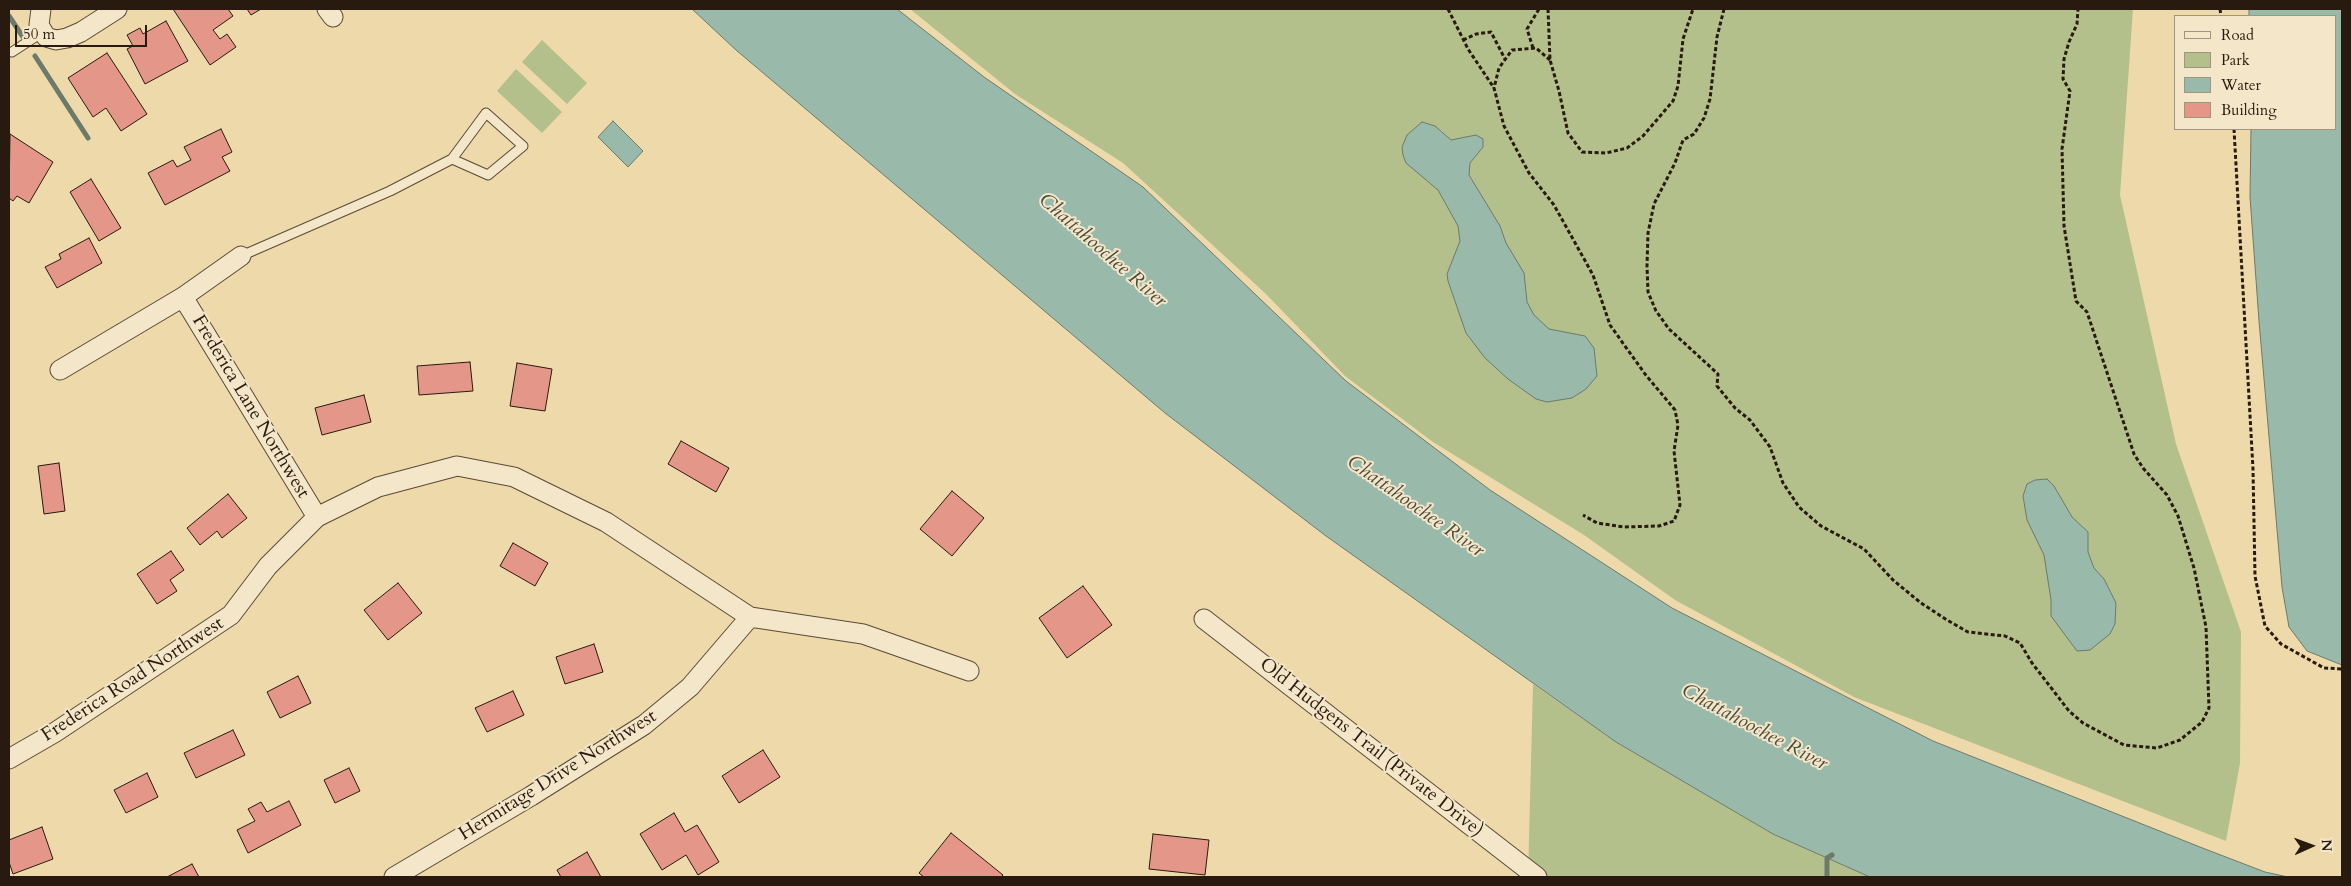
<!DOCTYPE html>
<html>
<head>
<meta charset="utf-8">
<style>
  body { margin:0 }
  #map { position:relative; width:2351px; height:886px; overflow:hidden; background:#eed9ab; font-family:Cardo,serif }
  canvas { display:block }
  .frame { position:absolute; inset:0; border:10px solid #281a0e; pointer-events:none }
  .legend { position:absolute; left:2174px; top:15px; width:162px; height:115px; box-sizing:border-box; background:#f4e6c8; border:1px solid #a2947e; margin:0; padding:6px 9px; list-style:none; font-size:15px; color:#281a0e }
  .legend li { display:flex; align-items:center; gap:10px; height:25px }
  .legend b { width:25px; border:1px solid #a2947e }
  .north { position:absolute; left:2286px; top:821px; width:50px; height:50px; -webkit-text-stroke:4px #f4e6c8; paint-order:stroke; rotate:88deg; font-size:14px; font-weight:700; line-height:20px; text-align:center; color:#281a0e }
  .north::after { content:''; display:block; margin:auto; width:18px; height:22px; background:#281a0e; clip-path:polygon(50% 0,100% 100%,50% 72%,0 100%) }
  .scale { position:absolute; left:15px; top:25px; width:132px; height:22px; box-sizing:border-box; border:2px solid #281a0e; border-top:0; padding-left:6px; font-size:15px; line-height:18px; white-space:nowrap; color:#281a0e; -webkit-text-stroke:4px #f4e6c8; paint-order:stroke }
</style>
</head>
<body>
<div id="map">
<canvas width="2351" height="886"></canvas>
<div class="frame"></div>
<ul class="legend">
<li><b style="height:6px;background:#f4e6c8"></b>Road</li>
<li><b style="height:14px;background:#b4c08c"></b>Park</li>
<li><b style="height:14px;background:#99baaa"></b>Water</li>
<li><b style="height:14px;background:#e49788"></b>Building</li>
</ul>
<div class="north">N</div>
<div class="scale">50 m</div>
</div>
<script>
const ctx = document.querySelector('canvas').getContext('2d');
ctx.lineJoin = 'round';
function paint(path, color) { ctx.fillStyle = color; ctx.fill(path, 'evenodd'); }
const poly = rows => new Path2D(rows.map(r => 'M' + r).join(''));
function stroke(path, color, width, dash) { ctx.strokeStyle = color; ctx.lineWidth = width; ctx.lineCap = dash ? 'butt' : 'round'; ctx.setLineDash(dash || []); ctx.stroke(path); }
function label(font, color, halo, rows, align = 'center') {
  ctx.font = font + ' Cardo,serif'; ctx.lineWidth = 4; ctx.setLineDash([]); ctx.textBaseline = 'middle'; ctx.strokeStyle = halo; ctx.fillStyle = color; for (const [text, x, y, turn = 0] of rows) {
    ctx.save(); ctx.translate(x, y); ctx.rotate((+turn || 0) * Math.PI / 180); ctx.textAlign = isNaN(turn) ? turn : align; if (halo) ctx.strokeText(text, 0, 0); ctx.fillText(text, 0, 0); ctx.restore();
  }
}
paint(poly([
  [910,9,2133,9,2120,195,2176,444,2241,632,2240,763,2226,841,1854,697,1675,600,1584,535,1433,442,1345,376,1266,294,1123,163,1015,94],
  [542,40,587,83,567,104,522,62],
  [516,69,562,112,542,133,497,91],
  [1533,684,1616,742,1773,834,1870,877,1528,877]
]), '#b4c08c');
const water = poly([
  [692,9,897,9,984,77,1143,187,1346,381,1490,490,1672,608,1933,741,2205,849,2265,872,2288,877,1870,877,1773,834,1616,742,1326,536,1165,413,736,50,692,9],
  [2249,9,2342,9,2342,665,2307,651,2289,627,2282,587,2259,321,2250,197,2251,129,2335,129,2335,16,2249,16,2249,9],
  [613,121,643,151,628,167,598,137,613,121],
  [1422,122,1435,126,1451,140,1476,135,1483,139,1483,147,1470,163,1469,175,1500,226,1506,243,1524,273,1527,302,1534,315,1549,329,1585,336,1594,348,1597,376,1586,389,1572,398,1547,402,1536,399,1508,379,1485,358,1466,333,1448,281,1447,274,1460,241,1458,226,1438,190,1406,163,1403,155,1402,147,1407,135,1422,122],
  [2047,479,2054,486,2072,517,2088,532,2088,552,2094,568,2104,579,2116,603,2115,624,2110,634,2090,650,2077,651,2051,616,2051,600,2044,555,2027,520,2023,496,2027,484,2035,480,2047,479]
]);
paint(water, '#99baaa');
stroke(water, '#6c7a6c', 1);
stroke(poly([
  [9,16,23,37],
  [35,56,88,138],
  [1827,877,1827,858,1832,855]
]), '#6c7a6c', 5);
const building = poly([
  [173,9,228,9,233,16,213,30,220,39,227,34,236,47,210,65,173,9],
  [247,9,261,9,251,15,247,9],
  [166,21,188,61,145,84,127,49,133,46,127,35,140,28,143,34,166,21],
  [107,53,147,114,121,131,106,108,93,117,68,78,107,53],
  [221,129,232,152,222,157,230,171,165,205,148,173,173,160,177,167,191,160,184,147,221,129],
  [10,134,53,162,29,203,17,196,13,201,9,198,10,134],
  [91,179,121,228,99,241,70,192,91,179],
  [89,238,102,263,57,288,45,267,61,259,59,254,89,238],
  [470,362,473,391,419,395,417,366,470,362],
  [517,363,552,369,545,411,510,406,517,363],
  [364,395,371,422,322,435,315,408,364,395],
  [681,441,729,468,716,492,668,464,681,441],
  [59,463,65,511,44,514,38,466,59,463],
  [952,491,984,518,952,556,920,529,952,491],
  [228,494,247,518,222,538,217,531,200,545,187,528,228,494],
  [513,543,548,563,535,586,500,566,513,543],
  [171,551,184,570,170,580,177,591,157,604,137,574,171,551],
  [398,583,422,613,388,640,364,610,398,583],
  [1083,586,1112,625,1067,658,1039,618,1083,586],
  [594,644,603,672,565,684,556,657,594,644],
  [298,676,311,703,280,718,267,692,298,676],
  [513,691,524,715,487,732,475,708,513,691],
  [233,730,245,755,196,778,184,753,233,730],
  [763,750,780,777,739,803,722,776,763,750],
  [349,768,360,791,335,803,324,780,349,768],
  [147,773,158,797,126,813,114,790,147,773],
  [289,801,301,825,248,853,237,830,255,821,248,809,261,802,267,812,289,801],
  [674,813,685,832,697,825,719,862,698,875,686,855,662,870,640,834,674,813],
  [42,827,53,859,13,874,9,862,9,840,42,827],
  [951,833,1003,875,1001,877,924,877,919,873,951,833],
  [1153,834,1209,840,1205,875,1149,869,1153,834],
  [587,852,601,877,561,877,557,870,587,852],
  [192,864,199,877,167,877,192,864]
]);
paint(building, '#e49788');
stroke(building, '#281a0e', 1);
const service = poly([
  [12,52,43,32],
  [241,256,390,191,452,159,488,175,523,146,486,113,452,159]
]);
const minor = poly([
  [41,9,39,25,46,37,56,40,67,38,81,32,117,9],
  [327,9,333,17],
  [183,297,317,517],
  [60,370,183,297,241,256],
  [1204,619,1537,877],
  [9,759,54,733,231,615,268,566,317,517,378,487,457,466,514,477,606,522,750,617,863,634,969,671],
  [394,877,531,796,644,725,690,687,750,617]
]);
stroke(service, '#5a4a35', 11);
stroke(minor, '#5a4a35', 21);
stroke(poly([
  [1448,9,1468,49,1494,88],
  [1548,9,1550,60,1559,91,1568,133,1582,152,1606,153,1627,148,1643,136,1673,101,1678,86,1683,39,1693,9],
  [1724,9,1717,37,1710,99,1704,118,1694,134,1683,140,1675,163,1654,204,1648,233,1647,266,1648,292,1656,311,1669,329,1718,374,1717,386,1735,408,1750,420,1770,447,1783,483,1799,507,1821,526,1864,549,1893,580,1921,603,1947,620,1968,632,2005,636,2020,643,2032,663,2069,711,2083,723,2124,745,2157,748,2180,740,2202,722,2209,708,2206,627,2194,568,2178,516,2167,495,2143,468,2134,454,2087,312,2076,301,2064,226,2062,149,2070,91,2063,79,2064,59,2069,42,2077,24,2078,9],
  [2220,9,2221,16],
  [1463,40,1476,34,1491,32,1505,59],
  [1533,48,1527,29,1539,9],
  [1550,60,1536,48,1512,50,1499,68,1494,88,1504,126,1529,173,1554,205,1593,275,1610,325,1645,374,1675,410,1678,425,1674,451,1680,505,1674,521,1659,526,1624,527,1597,523,1583,515],
  [2234,129,2253,469,2255,576,2265,626,2281,644,2324,668,2342,669]
]), '#281a0e', 3, [4, 2.5]);
stroke(service, '#f4e6c8', 9);
stroke(minor, '#f4e6c8', 19);
label('19px', '#281a0e', '#f4e6c8', [
  ["Frederica Lane Northwest",250,407,59],
  ["Frederica Road Northwest",133,680,-33],
  ["Old Hudgens Trail (Private Drive)",1371,748,38],
  ["Hermitage Drive Northwest",558,776,-32]
]);
label('italic 20px', '#4a4a3d', '#f4e6c8', [
  ["Chattahoochee River",1102,251,41],
  ["Chattahoochee River",1415,507,35],
  ["Chattahoochee River",1754,728,28]
]);
</script>
</body>
</html>
